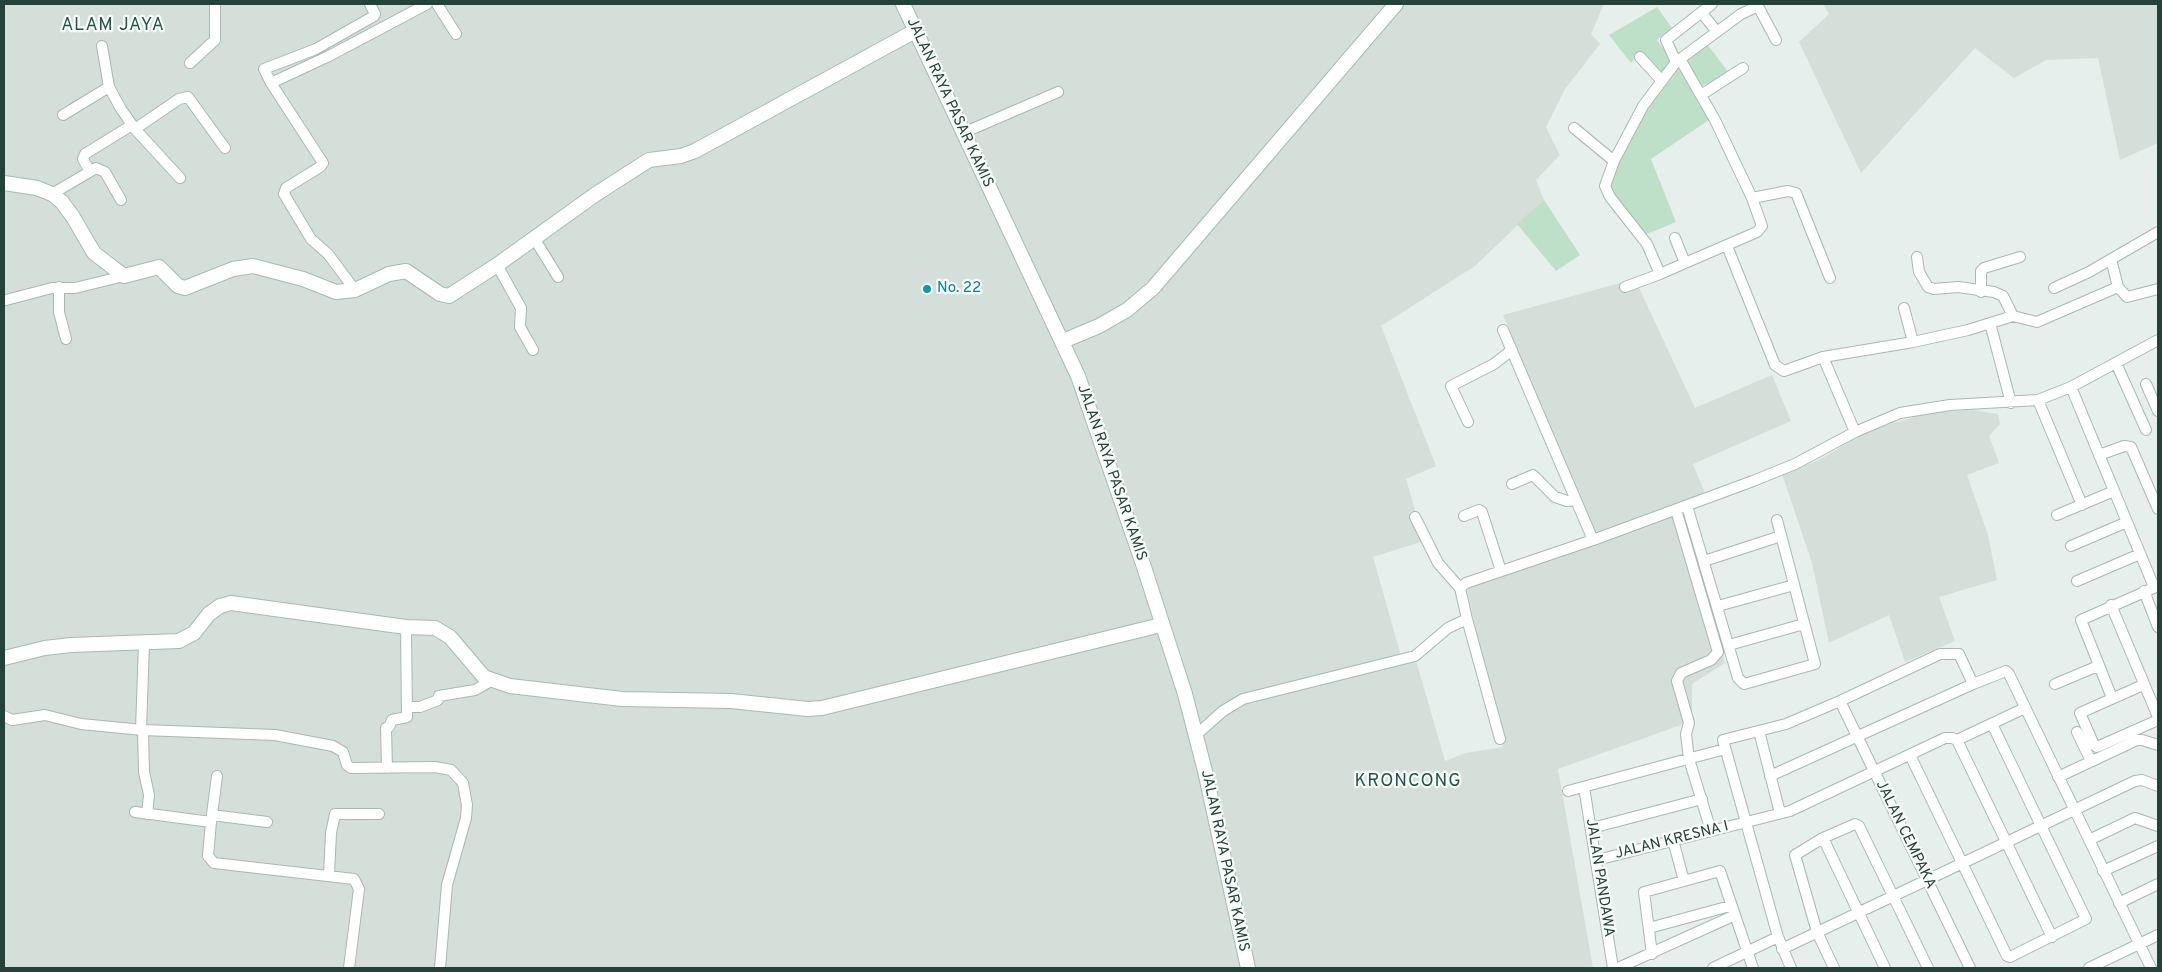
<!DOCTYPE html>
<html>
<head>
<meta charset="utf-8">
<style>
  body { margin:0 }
  #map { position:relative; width:2162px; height:972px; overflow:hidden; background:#e6efeb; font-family:Overpass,sans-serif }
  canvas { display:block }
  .frame { position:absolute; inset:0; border:5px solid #24423a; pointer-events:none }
</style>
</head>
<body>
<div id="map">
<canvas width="2162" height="972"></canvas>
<div class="frame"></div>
</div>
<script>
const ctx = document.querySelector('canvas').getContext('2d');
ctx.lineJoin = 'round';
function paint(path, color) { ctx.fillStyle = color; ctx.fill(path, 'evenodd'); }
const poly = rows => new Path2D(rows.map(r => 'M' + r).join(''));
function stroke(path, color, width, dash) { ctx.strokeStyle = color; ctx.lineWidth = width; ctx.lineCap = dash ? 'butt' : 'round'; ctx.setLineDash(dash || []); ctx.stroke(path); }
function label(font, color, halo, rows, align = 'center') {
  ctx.font = font + ' Overpass,sans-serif'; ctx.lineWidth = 4.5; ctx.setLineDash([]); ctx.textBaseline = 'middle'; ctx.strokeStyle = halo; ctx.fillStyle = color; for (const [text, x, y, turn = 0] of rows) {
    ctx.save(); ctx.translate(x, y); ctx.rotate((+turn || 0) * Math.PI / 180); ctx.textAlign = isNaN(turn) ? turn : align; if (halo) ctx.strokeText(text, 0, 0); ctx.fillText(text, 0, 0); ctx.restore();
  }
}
paint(poly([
  [4,4,1604,4,1591,34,1600,44,1565,89,1546,127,1560,155,1536,180,1544,200,1475,266,1381,326,1436,466,1406,479,1424,541,1373,557,1401,656,1413,650,1445,761,1466,753,1503,747,1466,586,1597,543,1503,315,1635,279,1695,408,1772,375,1791,421,1693,464,1708,500,1683,514,1725,663,1692,684,1692,721,1558,769,1593,968,4,968],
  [1823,4,2158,4,2158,143,2120,160,2098,58,2046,60,2014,78,1975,48,1861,173,1799,42,1829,14],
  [1973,410,1998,414,2000,424,1989,436,1999,463,1967,475,1988,535,1997,580,1939,597,1955,641,1905,662,1889,615,1829,643,1812,563,1782,474,1819,460,1870,430,1928,413]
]), '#d4dfda');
paint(poly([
  [1657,7,1672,28,1657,40,1673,62,1704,40,1729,73,1700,87,1715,116,1651,159,1676,222,1647,234,1602,187,1618,166,1629,132,1659,75,1640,53,1631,63,1609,35],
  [1544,200,1580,255,1556,271,1517,224]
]), '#bfe0c8');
const street = poly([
  [437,4,456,34],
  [1712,4,1666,40,1676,62,1741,14,1756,7,1759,8,1776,40],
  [1702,13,1717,32],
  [102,46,109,87,121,109,135,129,180,178],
  [1640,57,1662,81],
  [1676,62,1643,106,1614,161,1605,186,1610,197,1647,244,1660,274,1685,263],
  [190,63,215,40,215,4],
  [271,83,264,69,316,49,374,16,375,14,370,4],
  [1701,95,1743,68],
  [63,115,109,87],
  [1574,128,1614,161],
  [135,129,179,99,188,97,225,148],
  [963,133,1058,92],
  [89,170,83,159,85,154,132,125],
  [52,194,96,168,105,172,121,200],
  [1752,198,1788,191,1796,193,1830,278],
  [534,238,558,277],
  [1675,238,1685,263,1757,232,1762,226,1752,198,1715,120,1680,59],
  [1727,246,1775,365,1784,371,1823,357,1913,342,1968,330,2013,316,2037,322,2118,287],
  [1917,257,1919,272,1928,287,1934,289,1958,287,1994,292,2003,296,2013,316],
  [2111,259,2118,287,2127,297,2158,289],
  [497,265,521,308,520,327,533,350],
  [59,287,59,312,66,339],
  [1625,287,1660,274],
  [2054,288,2089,272,2158,232],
  [355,290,328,254,311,239,284,194,286,188,320,167,323,163,271,83,329,56,427,4],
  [1981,292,1981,271,1984,268,2020,257],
  [6,300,52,288,75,288,124,276],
  [1904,308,1913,342],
  [1990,323,2011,403],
  [1503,330,1593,540],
  [1823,357,1855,432],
  [2116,363,2146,430],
  [2146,384,2158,411],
  [2071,387,2154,587],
  [2038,400,2082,505],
  [1468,422,1451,386,1494,364,1512,350],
  [2099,455,2124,446,2131,447,2158,509],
  [1512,484,1533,475,1555,497,1567,501,1576,500],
  [1687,506,1738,678,1744,684,1815,664,1777,520],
  [1676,510,1718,652,1711,660,1681,673,1677,681,1689,723,1686,734,1689,759,1711,831],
  [2057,515,2114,491],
  [1464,516,1479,510,1482,512,1501,571],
  [1415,517,1438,563,1460,588],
  [2071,546,2127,522],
  [1704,561,1781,536],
  [2077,581,2140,554],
  [2144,591,2158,627],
  [2111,605,2158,717],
  [1718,606,1794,585],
  [1467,619,1500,739],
  [1729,645,1804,624],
  [2055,684,2098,666],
  [2143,685,2080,713,2094,745,2097,747,2158,720],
  [2112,698,2081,620,2158,586],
  [1840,701,1970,968],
  [408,707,420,707,438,700,439,696,475,690,491,681],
  [4,716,12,720,45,715,81,724,143,730,275,735,333,746,343,752,347,765,351,768,435,767,451,770,463,783,467,805,466,818,447,885,440,968],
  [141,730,144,643],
  [143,730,144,772,149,795,147,814],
  [1759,731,1780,813],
  [2077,732,2091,761],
  [1196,735,1223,711,1243,699,1415,656,1448,628,1467,619,1460,588,1466,583,1593,540,1753,481,1795,464,1855,432,1900,413,1950,405,2038,400,2071,387,2158,340],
  [1957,740,2025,708],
  [1910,755,2007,956,2010,957,2086,919,1992,724],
  [387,768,386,728,389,727,392,720,407,717,406,627],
  [1770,776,1973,684,2006,671,2009,674,2151,968],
  [2058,777,2137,740,2142,740,2158,745],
  [1584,787,1613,968],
  [1568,791,1725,749],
  [135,812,211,822,208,856,214,863,354,879,359,889,349,968],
  [212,815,267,822],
  [211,822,217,776],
  [1592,828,1702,799],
  [1823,838,1885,968],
  [1673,840,1684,881],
  [2089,840,2135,818,2158,826],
  [1597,860,1790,811,1945,738,1952,738,1957,740,2052,937],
  [2103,871,2158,846],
  [329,875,331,833,335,814,379,814],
  [2119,903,2158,884],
  [1649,928,1730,906],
  [1782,949,2135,781,2142,780,2158,786],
  [1652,954,1644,892,1720,871,1753,968],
  [1618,968,1733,916],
  [1713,968,1778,937],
  [1791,968,1778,937,1723,740,1786,724,1840,701,1940,654,1959,654,1973,684],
  [1834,968,1817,932,1795,855,1823,838,1855,824,1859,826,1928,968],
  [2089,968,2158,935]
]);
const secondary = poly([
  [903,4,1078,376,1144,567,1185,694,1205,771,1248,968],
  [4,183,37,188,52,194,62,202,73,217,94,253,124,276,159,267,178,286,185,288,233,269,253,266,303,279,336,292,355,290,389,274,406,271,440,294,449,296,497,265,596,194,649,160,681,156,695,151,915,31],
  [1063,341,1099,326,1127,310,1153,288,1396,4],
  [4,658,45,648,71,645,179,641,194,633,209,614,220,606,231,603,406,627,435,628,450,637,484,677,510,686,622,699,731,701,808,709,822,708,1161,625]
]);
stroke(street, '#a8b8b2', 12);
stroke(secondary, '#a4bbb3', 16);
stroke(street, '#fff', 10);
stroke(secondary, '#fff', 14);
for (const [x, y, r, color] of [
  [927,289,5,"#0f9aa8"]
]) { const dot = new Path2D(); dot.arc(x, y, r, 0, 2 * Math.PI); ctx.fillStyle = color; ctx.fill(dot); stroke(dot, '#f7fbf9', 2); }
label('15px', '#24423a', '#f7fbf9', [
  ["JALAN RAYA PASAR KAMIS",949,103,65],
  ["JALAN RAYA PASAR KAMIS",1111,473,71],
  ["JALAN CEMPAKA",1905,835,64],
  ["JALAN KRESNA I",1672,841,-14],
  ["JALAN RAYA PASAR KAMIS",1224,861,78],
  ["JALAN PANDAWA",1599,878,81]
]);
label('15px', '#0d838f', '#f7fbf9', [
  ["No. 22",937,289]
], 'left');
ctx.letterSpacing = '1px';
label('18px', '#1f5548', '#f7fbf9', [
  ["ALAM JAYA",113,26],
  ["KRONCONG",1408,782]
]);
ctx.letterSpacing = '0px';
</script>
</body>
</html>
